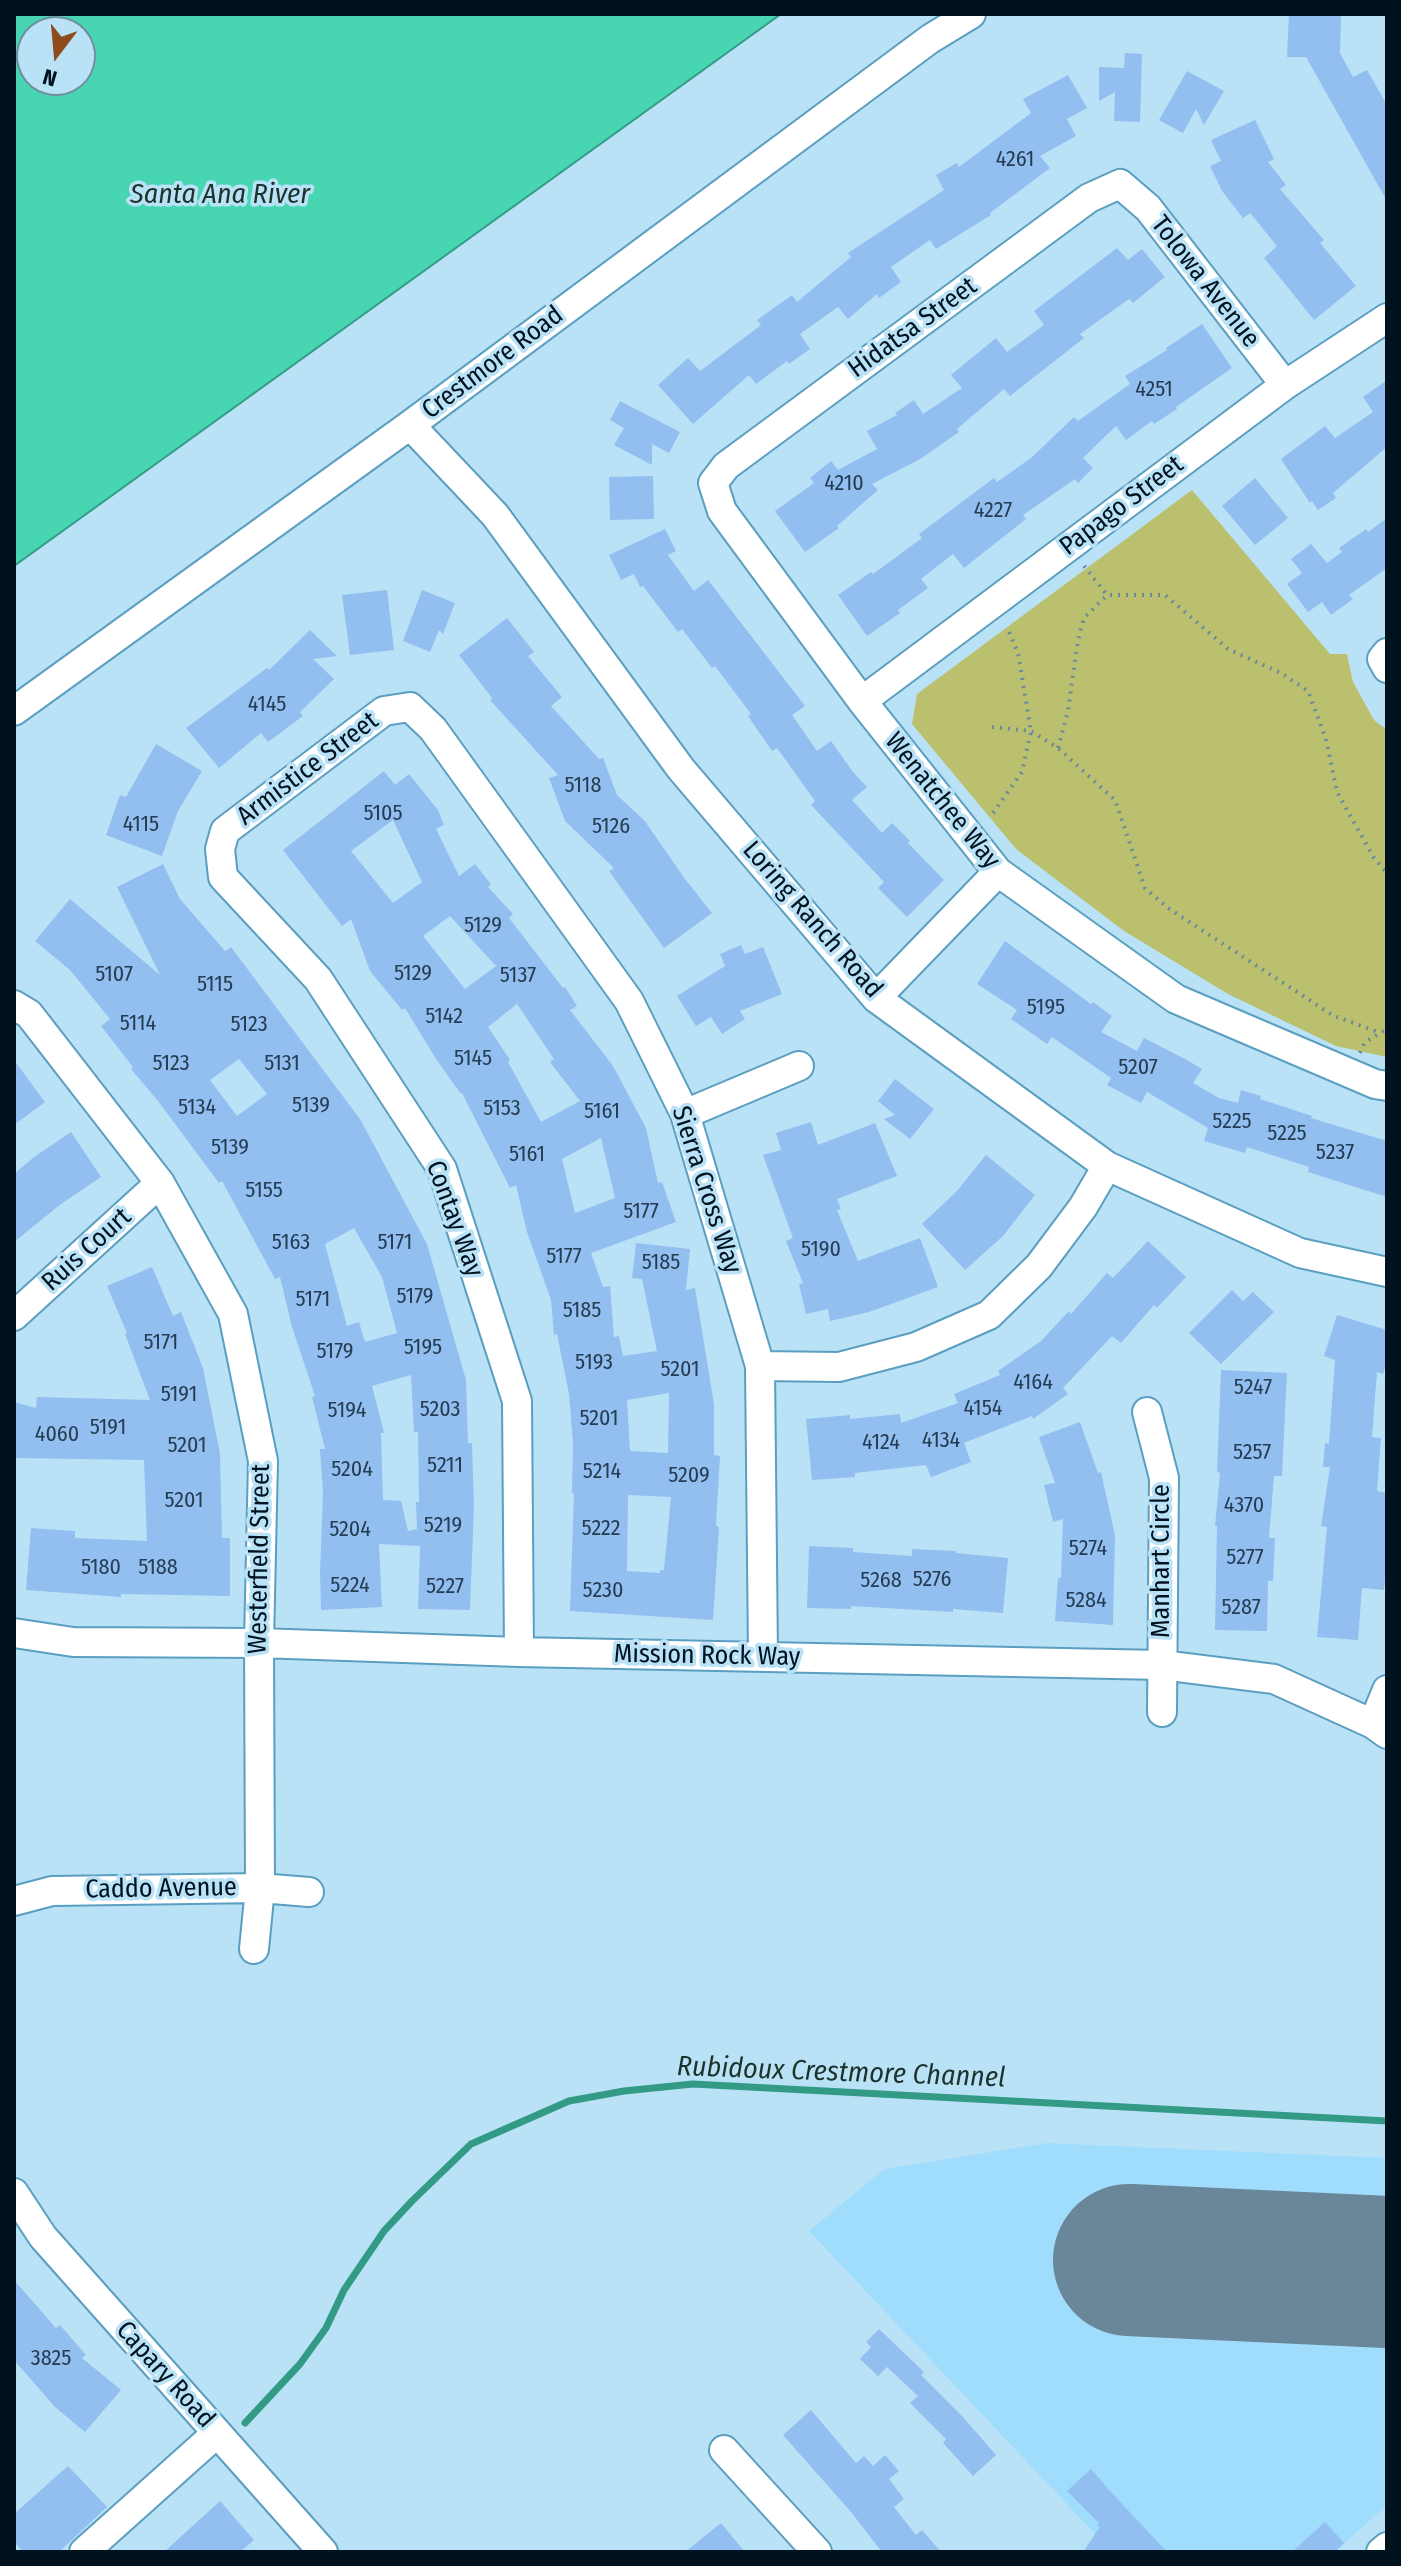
<!DOCTYPE html>
<html>
<head>
<meta charset="utf-8">
<style>
  body { margin:0 }
  #map { position:relative; width:1401px; height:2566px; overflow:hidden; background:#bae2f7; font-family:"Fira Sans Condensed",sans-serif }
  canvas { display:block }
  .frame { position:absolute; inset:0; border:16px solid #00121e; pointer-events:none }
  .north { position:absolute; left:16px; top:16px; width:80px; height:80px; box-sizing:border-box; background:#bae2f7; border:2px solid #708fa0; border-radius:50%; rotate:196deg; font-size:22px; font-weight:700; line-height:32px; text-align:center; color:#00121e }
  .north::after { content:''; display:block; margin:auto; width:28px; height:36px; background:#8e4b1b; clip-path:polygon(50% 0,100% 100%,50% 72%,0 100%) }
</style>
</head>
<body>
<div id="map">
<canvas width="1401" height="2566"></canvas>
<div class="frame"></div>
<div class="north">N</div>
</div>
<script>
const ctx = document.querySelector('canvas').getContext('2d');
ctx.lineJoin = 'round';
function paint(path, color) { ctx.fillStyle = color; ctx.fill(path, 'evenodd'); }
const poly = rows => new Path2D(rows.map(r => 'M' + r).join(''));
function stroke(path, color, width, dash) { ctx.strokeStyle = color; ctx.lineWidth = width; ctx.lineCap = dash ? 'butt' : 'round'; ctx.setLineDash(dash || []); ctx.stroke(path); }
function label(font, color, halo, rows, align = 'center') {
  ctx.font = font + ' "Fira Sans Condensed",sans-serif'; ctx.lineWidth = 7; ctx.setLineDash([]); ctx.textBaseline = 'middle'; ctx.strokeStyle = halo; ctx.fillStyle = color; for (const [text, x, y, turn = 0] of rows) {
    ctx.save(); ctx.translate(x, y); ctx.rotate((+turn || 0) * Math.PI / 180); ctx.textAlign = isNaN(turn) ? turn : align; if (halo) ctx.strokeText(text, 0, 0); ctx.fillText(text, 0, 0); ctx.restore();
  }
}
paint(poly([
  [1047,2143,1387,2158,1387,2505,1335,2552,1112,2552,809,2231,884,2169]
]), '#a0ddfd');
paint(poly([
  [1192,490,1330,654,1347,654,1353,682,1374,720,1387,730,1387,1057,1336,1046,1228,994,1124,931,1016,849,912,724,917,694]
]), '#bac06d');
const water = poly([
  [14,14,781,14,14,566,14,14],
  [32,32,80,32,80,80,32,80,32,32]
]);
paint(water, '#48d5b1');
stroke(water, '#329a85', 2);
stroke(poly([
  [245,2423,300,2364,326,2328,344,2290,384,2231,412,2201,471,2144,569,2101,624,2091,693,2084,1387,2121]
]), '#329a85', 7);
stroke(poly([
  [1129,2260,1387,2272]
]), '#698798', 152);
paint(poly([
  [1289,14,1341,16,1340,53,1353,77,1367,70,1387,105,1387,201,1306,57,1287,57],
  [1125,53,1142,54,1140,122,1114,121,1115,92,1099,101,1099,67,1124,68],
  [1187,71,1224,91,1204,125,1196,109,1183,133,1159,120],
  [1068,75,1087,108,1067,119,1076,136,1040,156,1050,168,990,213,991,215,936,249,930,240,891,267,901,282,879,298,877,294,848,319,838,307,800,334,810,349,789,364,787,361,756,384,749,375,693,424,658,385,688,358,700,371,761,325,757,320,792,295,797,302,851,257,848,253,944,190,936,175,957,163,959,167,1031,113,1023,99],
  [1255,120,1274,159,1268,162,1286,185,1280,189,1324,240,1320,243,1356,286,1314,320,1264,258,1277,246,1250,213,1243,218,1222,191,1210,166,1221,161,1211,140],
  [1117,248,1128,260,1142,249,1165,277,1133,303,1129,299,1080,334,1084,338,1010,396,1004,389,957,429,959,432,922,458,872,484,878,490,837,526,839,528,805,552,775,511,814,483,810,478,831,461,838,470,877,449,867,431,897,415,895,413,914,400,923,414,962,388,951,375,996,338,1007,352,1044,325,1034,311],
  [1202,324,1232,368,1176,407,1177,409,1154,424,1152,421,1126,440,1116,426,1083,458,1093,468,1078,483,1075,479,1023,515,1026,519,964,568,953,554,921,579,928,588,898,610,900,613,867,636,838,595,871,572,873,574,922,538,919,534,994,478,997,482,1031,458,1074,417,1078,421,1130,384,1125,376,1167,350,1166,348],
  [1387,380,1387,447,1333,493,1336,498,1318,510,1312,501,1310,503,1281,459,1325,426,1335,438,1373,412,1363,397],
  [620,401,680,432,669,453,652,444,652,465,614,445,624,428,610,420],
  [653,476,654,519,610,520,609,477],
  [1255,478,1288,518,1255,545,1222,506],
  [1387,518,1387,568,1349,595,1353,599,1331,615,1322,602,1308,612,1287,584,1302,573,1291,559,1311,544,1327,563,1342,552,1339,548,1366,529,1368,532],
  [665,529,676,551,668,555,694,591,708,580,805,706,792,715,817,751,831,741,853,772,867,787,852,800,882,833,892,823,910,841,908,843,944,880,907,917,878,888,884,882,811,805,815,801,777,748,772,751,748,716,751,714,715,666,712,668,682,629,678,632,643,586,640,587,634,574,621,580,609,555],
  [387,590,394,650,350,655,342,595],
  [422,590,455,603,443,634,439,630,430,652,403,641],
  [507,618,534,652,528,656,562,697,551,706,599,759,603,758,617,795,644,820,685,879,712,913,664,948,609,871,614,868,565,821,549,778,558,775,490,700,492,698,459,655],
  [310,630,337,656,313,659,334,679,300,712,303,716,268,742,261,733,219,768,186,728,267,668,269,670],
  [156,744,202,771,178,811,162,856,106,835,120,795,126,797],
  [384,771,395,785,409,774,438,810,444,825,436,829,459,876,475,864,491,884,488,887,513,914,509,918,563,988,565,987,577,1006,570,1010,613,1066,646,1128,658,1183,662,1182,676,1222,591,1253,603,1287,610,1286,614,1337,619,1336,623,1356,657,1351,642,1279,632,1278,636,1243,690,1249,686,1290,695,1288,714,1404,714,1455,720,1456,716,1526,719,1527,713,1620,570,1611,574,1493,572,1493,573,1443,569,1394,557,1334,554,1335,551,1300,527,1232,516,1185,510,1188,462,1093,461,1094,436,1059,405,1008,402,1010,370,971,351,919,342,926,283,850],
  [393,820,422,882,393,903,351,851],
  [450,916,496,966,465,989,423,936],
  [517,1004,554,1059,550,1062,580,1101,541,1122,508,1062,510,1060,488,1027],
  [601,1138,615,1198,575,1213,562,1159],
  [669,1393,668,1453,630,1451,627,1400],
  [628,1495,671,1497,664,1570,660,1570,660,1573,627,1571],
  [163,864,180,899,225,951,231,947,360,1119,427,1244,466,1380,468,1443,472,1443,474,1506,470,1610,418,1609,420,1546,379,1544,382,1607,321,1610,320,1573,323,1493,320,1449,325,1449,312,1397,315,1396,292,1327,280,1277,275,1279,222,1181,219,1183,158,1101,131,1069,133,1067,101,1026,110,1019,70,970,35,941,70,899,160,975,117,887],
  [239,1059,267,1094,237,1116,210,1080],
  [354,1228,382,1277,397,1333,365,1342,359,1322,347,1326,325,1244],
  [411,1375,414,1432,418,1432,419,1502,416,1502,417,1529,408,1531,401,1501,383,1500,381,1433,384,1433,372,1386],
  [1005,941,1091,1004,1093,1002,1112,1016,1101,1032,1137,1051,1144,1038,1187,1060,1202,1069,1193,1083,1219,1098,1238,1103,1241,1090,1261,1096,1260,1099,1312,1116,1311,1118,1387,1141,1387,1197,1308,1172,1309,1167,1247,1147,1245,1153,1204,1141,1208,1128,1147,1092,1141,1103,1107,1085,1111,1078,1052,1037,1047,1044,1011,1019,1017,1010,977,984],
  [741,945,745,954,763,947,782,994,740,1011,745,1019,722,1034,711,1017,696,1026,677,996,725,966,720,954],
  [14,1060,45,1102,14,1125],
  [895,1079,934,1109,910,1139,884,1119,895,1115,878,1101],
  [811,1122,818,1145,875,1123,897,1176,837,1199,841,1209,837,1210,858,1261,920,1238,938,1287,869,1312,830,1321,828,1309,806,1314,799,1284,803,1283,786,1241,793,1238,763,1155,781,1150,776,1133],
  [71,1132,101,1177,61,1204,14,1242,14,1174,34,1157],
  [986,1155,1035,1195,1003,1236,965,1270,922,1224,957,1191],
  [1148,1241,1186,1277,1157,1308,1154,1305,1121,1343,1112,1336,1063,1388,1068,1394,1033,1419,1032,1416,964,1443,971,1462,931,1477,926,1465,855,1473,855,1477,812,1480,806,1419,850,1415,850,1419,900,1414,901,1423,958,1403,954,1394,1000,1375,998,1371,1041,1341,1069,1311,1071,1314,1107,1273,1113,1278],
  [152,1267,173,1316,181,1312,203,1368,220,1454,222,1538,230,1538,230,1596,121,1594,121,1597,26,1590,31,1528,75,1531,75,1538,147,1541,144,1460,14,1458,14,1402,36,1408,37,1397,150,1400,125,1334,127,1333,107,1286],
  [1232,1290,1243,1301,1253,1292,1274,1312,1221,1364,1189,1333],
  [1337,1315,1387,1330,1387,1362,1383,1374,1377,1372,1372,1437,1381,1438,1377,1491,1387,1493,1387,1559,1384,1590,1362,1588,1358,1640,1317,1637,1327,1527,1321,1526,1330,1467,1323,1467,1325,1443,1329,1444,1335,1360,1324,1356],
  [1221,1370,1287,1373,1282,1476,1274,1476,1269,1538,1275,1538,1273,1581,1268,1581,1267,1631,1215,1630,1217,1526,1215,1526,1220,1473,1217,1472],
  [1080,1422,1098,1473,1101,1472,1115,1535,1113,1625,1055,1621,1058,1578,1061,1578,1063,1519,1053,1522,1044,1485,1055,1483,1039,1437],
  [809,1546,853,1548,853,1552,912,1556,912,1549,956,1551,956,1553,1008,1558,1003,1613,953,1609,953,1612,851,1606,851,1609,807,1608],
  [14,2280,56,2328,60,2325,86,2355,82,2358,121,2390,85,2432,55,2407,14,2360],
  [879,2329,924,2372,921,2375,963,2417,996,2455,973,2476,943,2443,946,2439,910,2403,918,2396,887,2367,878,2376,860,2359,871,2347,866,2342],
  [811,2410,856,2463,864,2456,873,2466,885,2455,899,2471,889,2479,904,2499,894,2507,916,2535,922,2530,941,2552,882,2552,851,2512,783,2435],
  [68,2466,107,2507,59,2552,23,2552,14,2542,14,2514],
  [1091,2469,1110,2491,1167,2552,1083,2552,1100,2527,1097,2525,1099,2523,1067,2491],
  [220,2501,254,2540,240,2552,164,2552],
  [1325,2522,1344,2543,1335,2552,1292,2552],
  [721,2523,745,2552,685,2552]
]), '#93bef0');
const minor = poly([
  [1285,385,1148,208,1120,184,1089,198,726,466,713,483,722,511,862,701,998,872,1176,999,1375,1084,1387,1086],
  [410,425,495,515,681,769,876,998,1107,1166,1300,1253,1387,1272],
  [1387,653,1382,659,1387,668],
  [862,701,1285,385,1387,318],
  [14,711,410,425,930,39,971,14],
  [876,998,998,872],
  [14,1005,29,1014,160,1183,233,1314,263,1461,259,1643,260,1888,254,1949],
  [685,1114,799,1066],
  [14,1316,160,1183],
  [760,1366,839,1367,916,1347,989,1315,1039,1266,1083,1207,1107,1166],
  [1147,1412,1164,1478,1162,1712],
  [14,1633,73,1642,259,1643,519,1652,1162,1665,1274,1679,1373,1724,1387,1734],
  [519,1652,517,1401,442,1169,318,979,223,877,220,849,225,831,384,711,410,707,433,729,629,1001,685,1114,760,1366,763,1657],
  [1373,1724,1387,1690],
  [14,1901,52,1891,260,1888,309,1892],
  [14,2193,43,2237,323,2552],
  [724,2450,817,2552],
  [84,2552,217,2433],
  [1381,2552,1387,2547]
]);
stroke(minor, '#5a9ec0', 32);
stroke(poly([
  [1084,566,1107,595,1165,595,1228,649,1281,673,1308,691,1326,739,1337,792,1374,858,1387,873],
  [992,727,1031,731,1058,748,1115,800,1145,888,1168,908,1334,1016,1381,1033],
  [1058,748,1068,711,1078,640,1084,618,1107,595],
  [993,813,1022,772,1031,731,1018,653,1007,627],
  [1360,1053,1365,1042,1387,1029]
]), '#6b8a9b', 4, [2, 6]);
stroke(minor, '#fff', 28);
label('22px', '#253d52', null, [
  ["4261",1015,160],
  ["4251",1154,390],
  ["4210",844,484],
  ["4227",993,511],
  ["4145",267,705],
  ["5118",583,786],
  ["5105",383,814],
  ["4115",141,825],
  ["5126",611,827],
  ["5129",483,926],
  ["5129",413,974],
  ["5107",114,975],
  ["5137",518,976],
  ["5115",215,985],
  ["5195",1046,1008],
  ["5142",444,1017],
  ["5114",138,1024],
  ["5123",249,1025],
  ["5145",473,1059],
  ["5123",171,1064],
  ["5131",282,1064],
  ["5207",1138,1068],
  ["5139",311,1106],
  ["5134",197,1108],
  ["5153",502,1109],
  ["5161",602,1112],
  ["5225",1232,1122],
  ["5225",1287,1134],
  ["5139",230,1148],
  ["5237",1335,1153],
  ["5161",527,1155],
  ["5155",264,1191],
  ["5177",641,1212],
  ["5163",291,1243],
  ["5171",395,1243],
  ["5190",821,1250],
  ["5177",564,1257],
  ["5185",661,1263],
  ["5179",415,1297],
  ["5171",313,1300],
  ["5185",582,1311],
  ["5171",161,1343],
  ["5195",423,1348],
  ["5179",335,1352],
  ["5193",594,1363],
  ["5201",680,1370],
  ["4164",1033,1383],
  ["5247",1253,1388],
  ["5191",179,1395],
  ["4154",983,1409],
  ["5203",440,1410],
  ["5194",347,1411],
  ["5201",599,1419],
  ["5191",108,1428],
  ["4060",57,1435],
  ["4134",941,1441],
  ["4124",881,1443],
  ["5201",187,1446],
  ["5257",1252,1453],
  ["5211",445,1466],
  ["5204",352,1470],
  ["5214",602,1472],
  ["5209",689,1476],
  ["5201",184,1501],
  ["4370",1244,1506],
  ["5219",443,1526],
  ["5222",601,1529],
  ["5204",350,1530],
  ["5274",1088,1549],
  ["5277",1245,1558],
  ["5180",101,1568],
  ["5188",158,1568],
  ["5276",932,1580],
  ["5268",881,1581],
  ["5224",350,1586],
  ["5227",445,1587],
  ["5230",603,1591],
  ["5284",1086,1601],
  ["5287",1241,1608],
  ["3825",51,2359]
]);
label('26px', '#00121e', '#bae2f7', [
  ["Tolowa Avenue",1205,282,52],
  ["Hidatsa Street",913,328,-36],
  ["Crestmore Road",493,363,-37],
  ["Papago Street",1122,506,-37],
  ["Armistice Street",308,769,-37],
  ["Wenatchee Way",942,801,51],
  ["Loring Ranch Road",812,920,49],
  ["Sierra Cross Way",706,1190,72],
  ["Contay Way",454,1219,70],
  ["Ruis Court",87,1250,-42],
  ["Westerfield Street",260,1559,-89],
  ["Manhart Circle",1162,1561,-90],
  ["Mission Rock Way",707,1656,1],
  ["Caddo Avenue",161,1889,-1],
  ["Capary Road",165,2375,48]
]);
label('italic 28px', '#1c332c', '#bae2f7', [
  ["Santa Ana River",220,195],
  ["Rubidoux Crestmore Channel",841,2073,2]
]);
</script>
</body>
</html>
